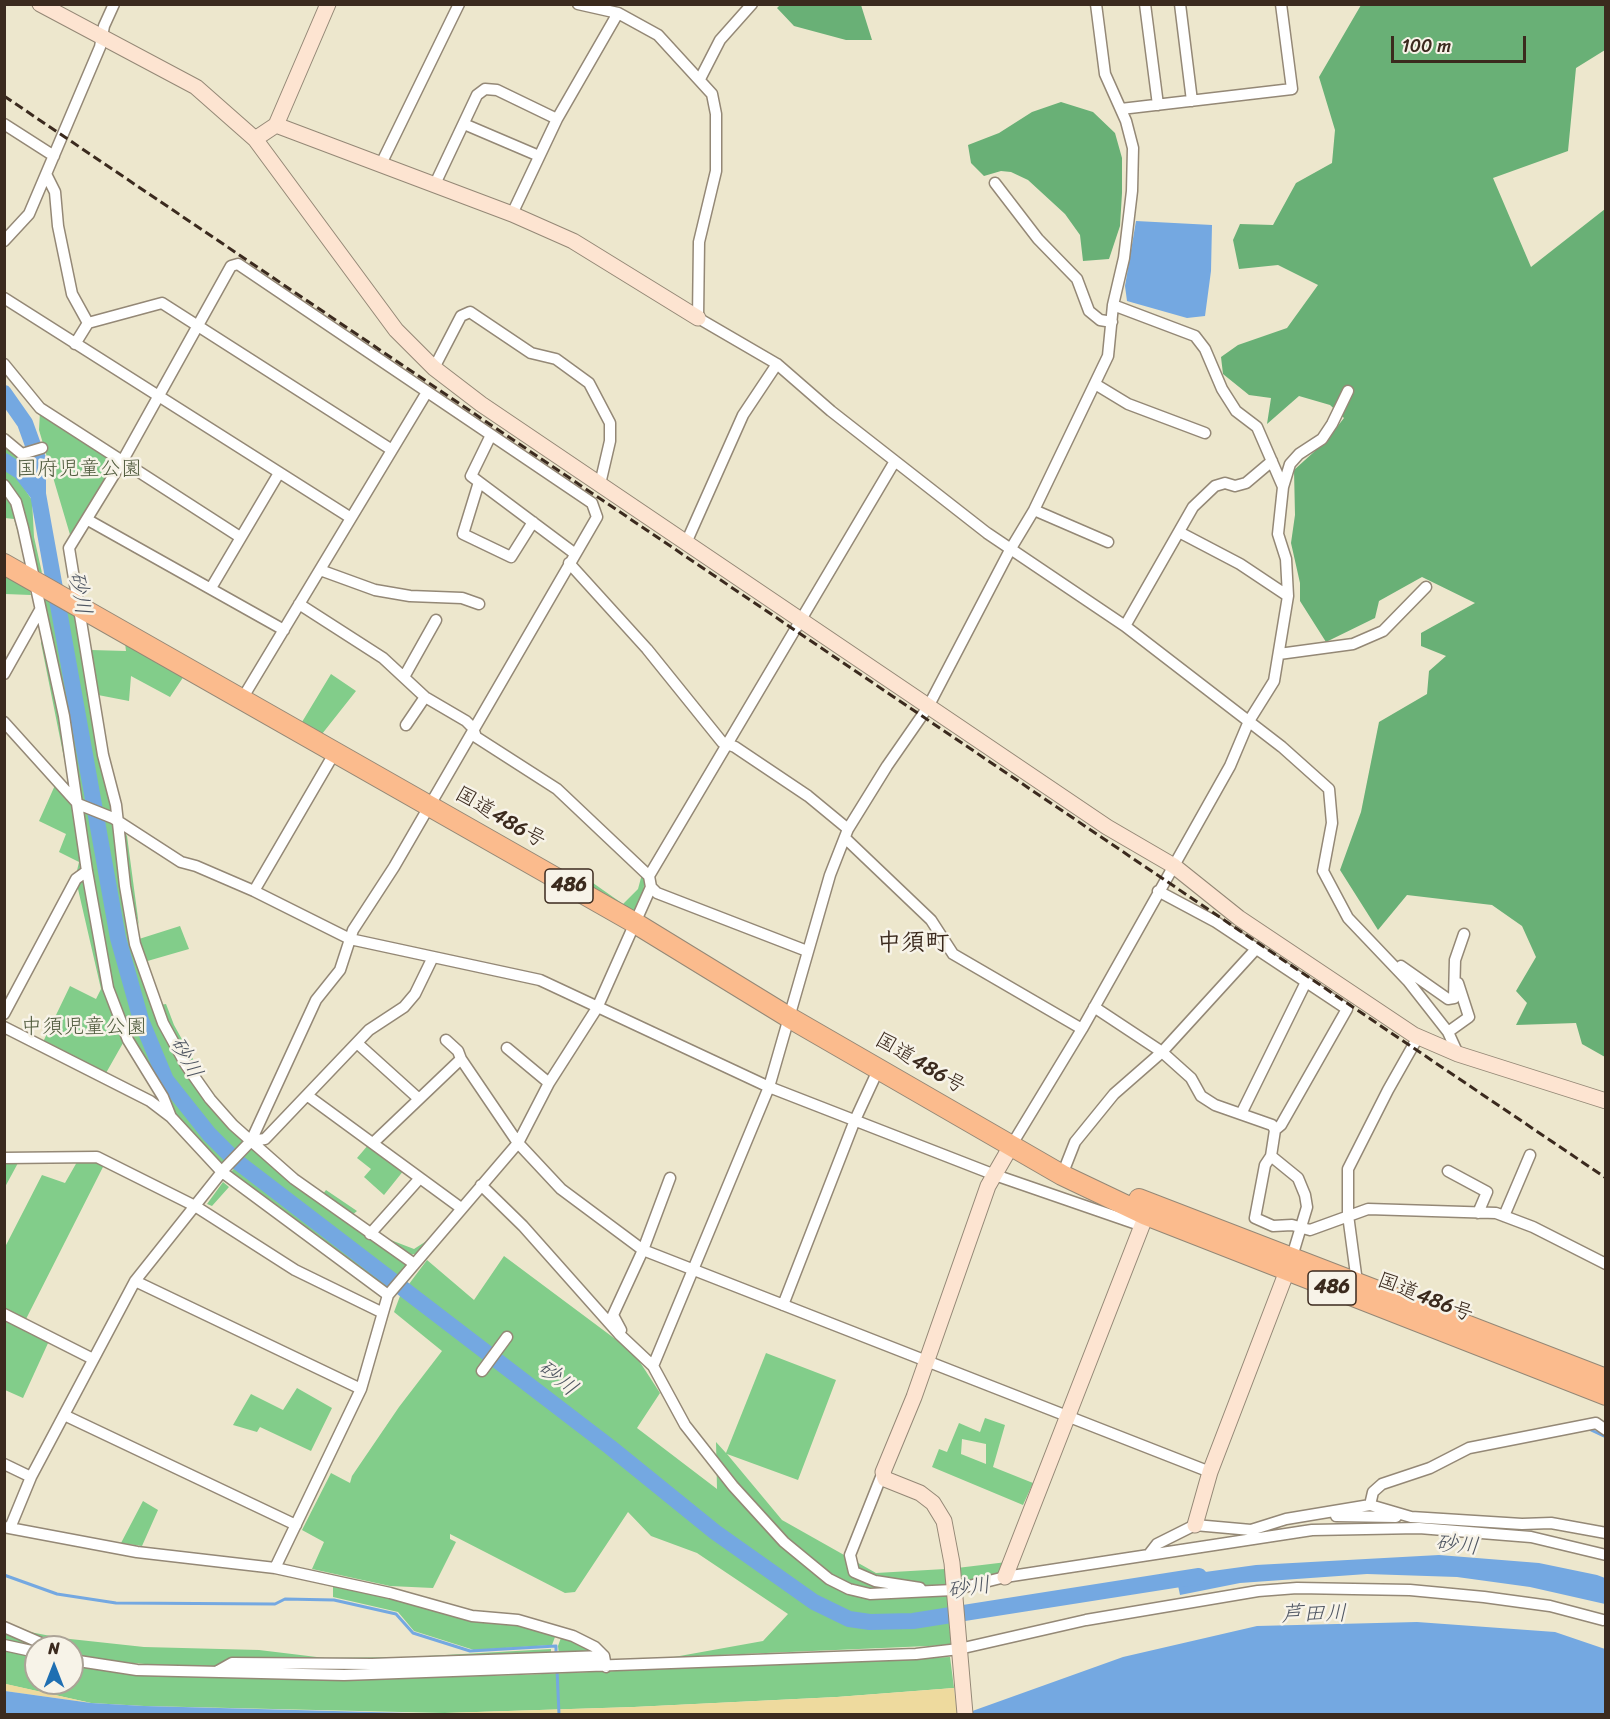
<!DOCTYPE html>
<html>
<head>
<meta charset="utf-8">
<style>
  body { margin:0 }
  #map { position:relative; width:1610px; height:1719px; overflow:hidden; background:#ede7cd; font-family:Sriracha,sans-serif }
  canvas { display:block }
  .frame { position:absolute; inset:0; border:6px solid #3b2a1e; pointer-events:none }
  .north { position:absolute; left:24px; top:1635px; width:60px; height:60px; box-sizing:border-box; background:#f7f3e8; border:2px solid #aca397; border-radius:50%; rotate:0deg; font-size:16px; font-weight:700; line-height:24px; text-align:center; color:#3b2a1e }
  .north::after { content:''; display:block; margin:auto; width:21px; height:27px; background:#1f6fb2; clip-path:polygon(50% 0,100% 100%,50% 72%,0 100%) }
  .scale { position:absolute; left:1391px; top:36px; width:135px; height:27px; box-sizing:border-box; border:3px solid #3b2a1e; border-top:0; padding-left:8px; font-size:18px; line-height:21px; white-space:nowrap; color:#3b2a1e; -webkit-text-stroke:4px #f7f3e8; paint-order:stroke }
</style>
</head>
<body>
<div id="map">
<canvas width="1610" height="1719"></canvas>
<div class="frame"></div>
<div class="north">N</div>
<div class="scale">100 m</div>
</div>
<script>
const ctx = document.querySelector('canvas').getContext('2d');
ctx.lineJoin = 'round';
function paint(path, color) { ctx.fillStyle = color; ctx.fill(path, 'evenodd'); }
const poly = rows => new Path2D(rows.map(r => 'M' + r).join(''));
function stroke(path, color, width, dash) { ctx.strokeStyle = color; ctx.lineWidth = width; ctx.lineCap = dash ? 'butt' : 'round'; ctx.setLineDash(dash || []); ctx.stroke(path); }
function label(font, color, halo, rows, align = 'center') {
  ctx.font = font + ' Sriracha,"Klee One",sans-serif'; ctx.lineWidth = 5; ctx.setLineDash([]); ctx.textBaseline = 'middle'; ctx.strokeStyle = halo; ctx.fillStyle = color; for (const [text, x, y, turn = 0] of rows) {
    ctx.save(); ctx.translate(x, y); ctx.rotate((+turn || 0) * Math.PI / 180); ctx.textAlign = isNaN(turn) ? turn : align; if (halo) ctx.strokeText(text, 0, 0); ctx.fillText(text, 0, 0); ctx.restore();
  }
}
paint(poly([
  [40,412,116,460,71,538,39,430],
  [4,443,32,456,29,468,23,467,5,453],
  [4,467,13,472,32,500,34,537,42,573,27,565,14,519,5,518],
  [4,574,29,588,31,595,5,594],
  [38,593,76,615,114,810,108,813,80,801],
  [42,631,61,716,73,791,69,783,41,643],
  [125,643,184,676,170,697,131,676,129,701,98,695,91,650,126,651],
  [331,674,356,691,322,734,302,722],
  [56,783,116,825,132,945,160,1027,245,1140,223,1164,160,1103,123,1043,106,1073,43,1042,70,986,96,999,101,989,78,889,76,875,79,862,59,852,66,834,39,821],
  [122,828,127,836,139,926,129,887],
  [642,874,645,877,643,894,634,912,591,888,593,883,623,904,638,889],
  [180,926,189,949,144,962,139,939],
  [166,1004,174,1025,194,1061,188,1060,169,1027,160,1005],
  [369,1144,404,1170,384,1195,364,1177,371,1169,357,1158],
  [253,1147,408,1263,388,1290,231,1172],
  [95,1161,104,1165,26,1319,5,1308,4,1249,42,1175,65,1183,77,1162],
  [5,1163,18,1163,5,1187],
  [223,1182,229,1187,212,1206,207,1204],
  [326,1190,357,1211,351,1216,323,1194],
  [388,1239,414,1249,428,1240,418,1253,411,1255,401,1251],
  [504,1256,634,1353,660,1393,637,1428,717,1489,716,1442,726,1453,766,1353,836,1380,798,1480,727,1454,782,1520,876,1573,945,1569,951,1645,674,1657,763,1641,788,1614,697,1553,651,1536,628,1512,575,1592,565,1593,450,1534,450,1539,456,1542,433,1588,390,1586,312,1569,324,1542,302,1530,331,1473,350,1483,352,1476,399,1407,442,1351,394,1312,400,1296,427,1260,474,1300],
  [4,1319,49,1341,23,1398,5,1390],
  [297,1388,332,1408,311,1451,260,1427,257,1432,233,1425,251,1394,283,1410],
  [985,1418,1005,1425,993,1467,1033,1483,1023,1505,932,1467,939,1449,947,1452,959,1423,980,1432],
  [962,1439,986,1444,986,1464,961,1454],
  [143,1501,158,1510,142,1546,121,1543],
  [1007,1562,996,1576,967,1583,961,1582,957,1568],
  [333,1584,520,1623,555,1637,552,1645,474,1650,414,1631,398,1612,333,1597],
  [4,1627,61,1638,144,1647,259,1650,325,1658,410,1657,551,1649,551,1664,340,1672,195,1668,82,1659,72,1656,72,1647,36,1647,5,1641],
  [562,1635,586,1646,596,1661,560,1664,558,1646],
  [4,1651,36,1657,36,1683,72,1683,72,1662,185,1676,329,1680,519,1675,950,1657,954,1688,837,1697,634,1707,445,1713,144,1706,91,1703,5,1684]
]), '#82cd8a');
paint(poly([
  [780,5,861,5,872,40,846,40,794,26,777,8],
  [1361,5,1605,5,1605,50,1576,68,1568,151,1493,178,1531,267,1605,209,1605,1057,1582,1044,1576,1023,1516,1025,1527,1003,1516,991,1536,957,1522,926,1492,905,1407,895,1378,930,1340,870,1361,812,1379,722,1427,694,1429,671,1446,656,1421,646,1421,633,1475,603,1422,577,1379,601,1375,618,1326,642,1300,601,1300,583,1291,543,1295,515,1294,470,1326,441,1344,418,1330,405,1299,396,1267,424,1271,398,1249,395,1223,374,1221,357,1238,345,1287,328,1318,285,1278,265,1239,269,1233,240,1240,224,1273,225,1296,183,1332,163,1335,130,1319,77],
  [1061,102,1093,112,1115,133,1122,158,1122,193,1120,226,1109,259,1083,261,1080,235,1065,214,1028,180,1011,172,1001,171,984,176,971,163,968,145,999,133,1032,112]
]), '#69b076');
paint(poly([
  [5,1684,6,1684,91,1703,5,1691],
  [954,1688,957,1714,445,1713,634,1707,837,1697]
]), '#eeda9e');
paint(poly([
  [1136,221,1212,225,1211,271,1205,316,1187,318,1127,301,1125,286],
  [1439,1555,1539,1563,1597,1575,1605,1578,1605,1604,1530,1587,1457,1577,1367,1574,1240,1583,1180,1595,1176,1576,1256,1565],
  [1417,1622,1555,1632,1605,1649,1605,1714,964,1714,1123,1657,1257,1626],
  [5,1691,91,1703,144,1706,447,1714,5,1714]
]), '#74a8e1');
stroke(poly([
  [1591,1430,1606,1437],
  [4,1575,57,1594,116,1603,275,1604,285,1599,334,1600,396,1614,413,1633,470,1651,556,1646,556,1654],
  [557,1670,559,1714]
]), '#74a8e1', 3);
stroke(poly([
  [4,393,25,423,38,459,38,494],
  [4,461,21,472,38,494,118,938,141,1020,166,1080,209,1134,235,1160,610,1447,715,1532,814,1602,849,1619,870,1622,913,1621,1199,1576]
]), '#74a8e1', 16);
const street = poly([
  [578,4,618,13,658,35,712,94,716,114,716,171,699,242,698,318,777,364,831,411,987,533,1125,626,1282,747,1329,789,1332,823,1323,871,1348,918,1408,981,1448,1032,1458,1054],
  [1145,4,1158,105],
  [1180,4,1192,101],
  [700,79,720,40,752,4],
  [1121,109,1292,89,1281,4],
  [4,124,54,156],
  [464,124,539,156],
  [381,164,459,4],
  [46,174,55,192,58,226,72,294,88,323],
  [995,183,1038,239,1077,279,1089,311,1100,320,1112,322],
  [435,184,477,95,485,89,497,90,557,119],
  [512,214,557,119,618,13],
  [4,241,29,214,100,47,104,26,114,4],
  [4,298,351,518],
  [75,344,88,323,162,303,392,450],
  [4,364,40,408,240,537],
  [434,368,461,316,470,312,531,353,556,359,589,383,610,423,610,441,600,484],
  [1095,384,1128,404,1205,433],
  [491,435,471,476,574,553],
  [4,439,22,454,42,448],
  [479,482,463,534,511,557,533,522],
  [4,485,16,502,23,528,64,716,87,871,108,988,128,1040,163,1097,171,1117],
  [1283,487,1290,464,1299,454,1322,439,1332,424,1348,391],
  [1034,510,1108,542],
  [88,520,284,630],
  [1179,532,1240,564,1288,596],
  [686,543,743,415,777,364],
  [569,563,647,649,722,742,735,747,808,796,848,829],
  [320,570,375,590,410,596,462,598,479,604],
  [211,588,279,473],
  [299,604,383,658,425,697,466,721,473,728,476,737,557,789,649,876],
  [1125,626,1193,507,1215,486,1225,483,1235,486,1246,483,1272,461],
  [1279,654,1353,644,1383,631,1426,587],
  [4,674,40,610],
  [404,677,436,620],
  [242,699,427,392],
  [4,722,78,804,113,818,181,862,196,866,254,891,350,939,540,980,769,1087,995,1175,1134,1223,1146,1216],
  [406,725,425,697],
  [845,838,931,920,953,954,1082,1029],
  [651,887,657,893,807,951],
  [254,891,335,752],
  [1158,891,1216,922,1347,1009,1281,1125,1275,1130],
  [1401,966,1448,999,1454,998,1455,960,1464,934],
  [1094,1007,1162,1052,1191,1078,1201,1096,1215,1105,1272,1125,1275,1130,1271,1156,1298,1178,1305,1195,1307,1207,1291,1260],
  [4,1014,76,879,87,871],
  [4,1027,150,1101,171,1117,222,1172,388,1295],
  [1448,1032,1469,1017,1458,983],
  [446,1040,458,1051,461,1059,518,1143,561,1189,643,1250,1210,1472],
  [357,1043,419,1099],
  [507,1048,549,1083],
  [308,1096,461,1208],
  [1241,1114,1306,982],
  [373,1143,461,1059],
  [1011,1146,1082,1029,1230,766,1249,721,1274,681,1288,596,1286,559,1278,534,1283,487,1257,427,1236,411,1222,389,1205,349,1195,336,1113,305],
  [1271,1156,1265,1165,1255,1218,1273,1226,1292,1225,1310,1230,1368,1209,1496,1213,1533,1227,1606,1264],
  [4,1158,97,1157,195,1206,295,1270,381,1312],
  [1448,1171,1487,1192,1478,1213],
  [1062,1175,1075,1142,1114,1094,1162,1052,1256,949],
  [481,1185,523,1226,619,1334,653,1366,685,1425,733,1486,784,1542,829,1579,849,1589,870,1594,953,1590,1005,1577,1312,1530,1419,1528,1531,1537,1606,1555],
  [1504,1216,1530,1155],
  [370,1234,420,1178],
  [413,1263,294,1179,251,1141,233,1125,210,1099,186,1065,163,1023,135,944,125,886,116,805,103,755,69,548,123,460,231,266,238,264,592,503,597,517,394,867,353,930,340,970,316,1000,251,1141,265,1139,369,1030,404,1007,415,994,433,957],
  [135,1281,361,1389],
  [1357,1282,1348,1215,1348,1169,1388,1090,1418,1037],
  [783,1305,855,1120,879,1068],
  [4,1314,93,1359],
  [621,1330,613,1315,643,1250,670,1178],
  [653,1366,769,1087,830,875,848,829,887,766,928,707,1010,550,1034,510,1108,356,1113,305,1124,258,1132,191,1133,148,1126,121,1105,74,1096,4],
  [482,1371,507,1337],
  [64,1415,296,1525],
  [4,1464,31,1477],
  [883,1472,850,1555,854,1572,875,1581,920,1588],
  [1370,1505,1373,1492,1382,1484,1430,1468,1469,1448,1596,1423,1606,1430],
  [1336,1516,1396,1517],
  [4,1527,137,1552,275,1568,390,1593,472,1616,518,1620,573,1636,595,1647,604,1656,606,1667],
  [10,1528,31,1477,135,1281,225,1168,251,1141],
  [1251,1530,1286,1519,1370,1505,1411,1517,1522,1524,1551,1523,1606,1533],
  [1150,1553,1157,1544,1195,1525,1251,1530,1254,1535],
  [275,1568,361,1389,388,1295,518,1143,549,1083,597,1008,651,887,649,876,895,461],
  [4,1627,50,1647],
  [4,1645,36,1652],
  [72,1660,137,1670,344,1675,916,1654,959,1649,1086,1620,1258,1591,1297,1588,1410,1590,1484,1597,1550,1606,1603,1620],
  [216,1672,232,1663,372,1664,604,1656]
]);
const secondary = poly([
  [40,4,196,87,255,139,396,330,434,368,481,404,1107,827,1174,866,1239,918,1414,1035,1458,1054,1606,1101],
  [276,125,512,214,573,241,698,318],
  [255,139,276,125,328,4],
  [1195,1525,1210,1472,1287,1271],
  [1005,1577,1150,1205],
  [965,1714,952,1563,944,1521,933,1503,920,1493,885,1479,883,1472,914,1397,988,1186,1011,1146]
]);
const highway = poly([
  [4,564,635,923,790,1018,1062,1175,1146,1215,1606,1395],
  [1139,1199,1606,1379]
]);
stroke(street, '#948876', 13);
stroke(secondary, '#948876', 17);
stroke(highway, '#948876', 22);
stroke(street, '#fff', 10);
stroke(secondary, '#fde4d1', 15);
stroke(highway, '#fbbb8d', 20);
stroke(poly([
  [4,96,1606,1178]
]), '#3b2a1e', 3, [9, 4.5]);
for (const [x, y, w] of [
  [569,886,48],
  [1332,1288,48]
]) { const box = new Path2D(); box.roundRect(x - w / 2, y - 17, w, 34, 4.5); ctx.fillStyle = '#f7f3e8'; ctx.fill(box); stroke(box, '#3b2a1e', 1.5); }
label('bold 20px', '#3b2a1e', null, [
  ["486",569,886],
  ["486",1332,1288]
]);
label('21px', '#505b3e', '#f7f3e8', [
  ["国府児童公園",79,470],
  ["中須児童公園",84,1028]
]);
label('21px', '#3b2a1e', '#f7f3e8', [
  ["国道486号",500,818,30],
  ["国道486号",920,1064,30],
  ["国道486号",1425,1298,21]
]);
label('italic 22px', '#4f5662', '#f7f3e8', [
  ["砂川",79,593,80],
  ["砂川",185,1058,61],
  ["砂川",557,1379,38],
  ["砂川",1457,1546,5],
  ["砂川",969,1589,-9],
  ["芦田川",1314,1615,-1]
]);
label('bold 24px', '#3b2a1e', '#f7f3e8', [
  ["中須町",913,944]
]);
</script>
</body>
</html>
